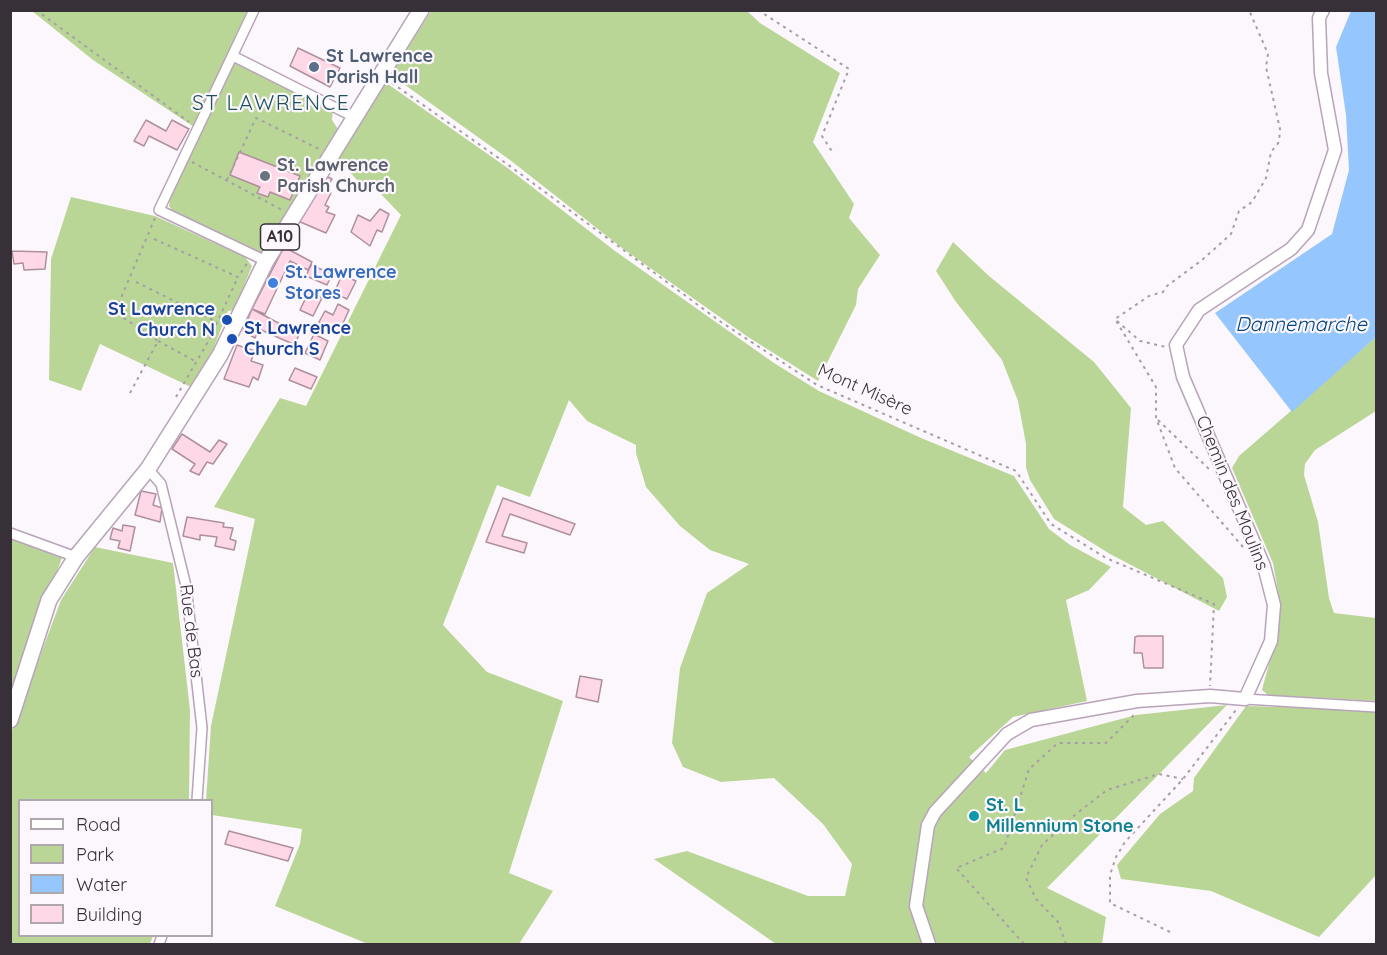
<!DOCTYPE html>
<html>
<head>
<meta charset="utf-8">
<style>
  body { margin:0 }
  #map { position:relative; width:1387px; height:955px; overflow:hidden; background:#fcf7fc; font-family:Quicksand,sans-serif }
  canvas { display:block }
  .frame { position:absolute; inset:0; border:12px solid #383039; pointer-events:none }
  .legend { position:absolute; left:18px; top:799px; width:195px; height:138px; box-sizing:border-box; background:#fcf7fc; border:2px solid #aea7ae; margin:0; padding:8px 10px; list-style:none; font-size:18px; color:#383039 }
  .legend li { display:flex; align-items:center; gap:12px; height:30px }
  .legend b { width:30px; border:2px solid #aea7ae }
</style>
</head>
<body>
<div id="map">
<canvas width="1387" height="955"></canvas>
<div class="frame"></div>
<ul class="legend">
<li><b style="height:8px;background:#fff"></b>Road</li>
<li><b style="height:16px;background:#bad696"></b>Park</li>
<li><b style="height:16px;background:#95c7fe"></b>Water</li>
<li><b style="height:16px;background:#ffd8e8"></b>Building</li>
</ul>
</div>
<script>
const ctx = document.querySelector('canvas').getContext('2d');
ctx.lineJoin = 'round';
function paint(path, color) { ctx.fillStyle = color; ctx.fill(path, 'evenodd'); }
const poly = rows => new Path2D(rows.map(r => 'M' + r).join(''));
function stroke(path, color, width, dash) { ctx.strokeStyle = color; ctx.lineWidth = width; ctx.lineCap = dash ? 'butt' : 'round'; ctx.setLineDash(dash || []); ctx.stroke(path); }
function label(font, color, halo, rows, align = 'center') {
  ctx.font = font + ' Quicksand,sans-serif'; ctx.lineWidth = 4.5; ctx.setLineDash([]); ctx.textBaseline = 'middle'; ctx.strokeStyle = halo; ctx.fillStyle = color; for (const [text, x, y, turn = 0] of rows) {
    ctx.save(); ctx.translate(x, y); ctx.rotate((+turn || 0) * Math.PI / 180); ctx.textAlign = isNaN(turn) ? turn : align; if (halo) ctx.strokeText(text, 0, 0); ctx.fillText(text, 0, 0); ctx.restore();
  }
}
paint(poly([
  [32,11,247,11,194,127,93,60],
  [431,11,747,11,760,23,840,73,813,142,854,204,849,218,880,255,858,289,856,305,818,381,748,337,622,248,510,160,391,75],
  [236,63,333,110,332,120,338,129,264,254,175,214,169,206,171,194,232,66],
  [385,82,509,169,615,251,774,363,819,391,921,438,1014,476,1049,529,1070,545,1111,567,1089,590,1066,600,1087,701,1013,717,969,757,986,773,1005,750,1136,715,1227,705,1047,888,1106,917,1102,944,776,944,654,859,687,851,808,896,845,896,852,864,823,824,774,778,721,782,683,767,672,743,680,668,707,593,749,564,710,550,680,526,646,487,636,453,636,445,587,421,569,400,530,497,497,485,443,625,487,672,563,701,509,873,553,891,519,944,368,944,275,906,300,844,302,829,212,815,212,800,206,800,211,726,255,519,214,507,280,398,306,406,401,215,377,190,357,180,337,158],
  [71,197,155,216,245,257,252,266,234,310,228,311,212,352,191,387,100,344,81,391,49,380,51,259],
  [953,242,989,276,1094,362,1131,408,1123,507,1146,525,1163,521,1223,578,1227,597,1219,611,1110,554,1054,519,1030,480,1026,467,1026,444,1018,401,1002,360,956,302,936,271],
  [1376,337,1376,411,1315,450,1305,464,1304,475,1318,522,1329,598,1334,613,1376,618,1376,701,1268,695,1262,690,1264,682,1276,639,1280,603,1273,563,1232,468,1239,456],
  [11,538,62,558,11,689],
  [95,547,173,563,190,710,189,800,20,800,20,936,153,936,150,944,11,944,10,736,61,600],
  [1246,706,1376,710,1376,875,1319,937,1211,891,1121,879,1117,865,1160,814,1193,791,1194,778]
]), '#bad696');
paint(poly([
  [1351,11,1376,11,1376,337,1292,412,1215,313,1332,234,1349,170,1346,115,1336,47]
]), '#95c7fe');
const building = poly([
  [298,48,340,68,330,87,290,66,298,48],
  [146,120,166,131,172,120,189,129,177,150,149,136,144,146,134,141,146,120],
  [239,152,300,176,290,200,270,192,268,197,257,193,260,187,230,175,239,152],
  [326,176,332,179,325,190,331,193,325,205,329,207,326,212,335,215,326,233,298,221,326,176],
  [380,209,389,214,382,232,377,230,370,246,351,232,358,215,370,221,380,209],
  [284,247,312,262,308,270,290,261,265,314,252,309,284,247],
  [12,251,47,252,45,269,24,270,23,263,14,264,12,251],
  [311,265,332,274,327,285,306,276,311,265],
  [342,275,356,281,347,299,334,293,342,275],
  [309,291,322,298,313,316,300,310,309,291],
  [338,304,349,310,339,332,319,322,325,311,333,315,338,304],
  [252,309,299,334,295,345,259,329,255,338,243,331,252,309],
  [314,334,328,341,320,360,305,353,314,334],
  [237,345,255,351,251,361,263,365,258,380,253,377,249,387,224,379,237,345],
  [295,368,317,377,311,389,289,380,295,368],
  [182,434,210,452,219,440,227,444,213,464,207,462,199,475,190,471,195,464,172,449,182,434],
  [141,491,156,494,153,505,162,508,160,522,135,515,141,491],
  [503,498,575,524,570,535,510,514,502,536,527,543,524,553,486,542,503,498],
  [187,517,224,523,223,527,233,528,230,539,236,541,234,550,215,546,217,537,200,535,200,540,183,536,187,517],
  [123,525,135,527,130,551,118,548,120,541,110,539,113,528,122,531,123,525],
  [1138,636,1163,636,1163,668,1144,668,1142,653,1134,653,1135,637,1138,636],
  [580,676,602,680,598,702,576,697,580,676],
  [229,831,293,848,288,861,225,844,229,831]
]);
paint(building, '#ffd8e8');
stroke(building, '#ae909c', 1.5);
const minor = poly([
  [254,10,159,210,266,261],
  [233,56,354,117],
  [148,469,161,484,186,586,202,728,197,800],
  [10,533,76,557],
  [1245,699,1376,707],
  [159,944,162,936]
]);
const tertiary = poly([
  [929,944,916,906,928,825,935,812,1007,734,1031,720,1137,701,1210,696,1245,699,1271,641,1274,605,1264,566,1183,377,1176,345,1199,310,1291,249,1308,230,1335,150,1321,73,1319,18,1323,10]
]);
const primary = poly([
  [10,720,49,600,76,557,148,469,220,355,266,261,421,10]
]);
stroke(minor, '#b8a3ba', 12);
stroke(tertiary, '#b8a3ba', 15);
stroke(primary, '#b8a3ba', 18);
stroke(poly([
  [36,10,189,122],
  [758,10,849,69,822,136,833,153],
  [392,83,507,164,721,322,817,385,1016,471,1051,524,1106,558,1214,604,1210,686],
  [192,162,282,210],
  [227,180,256,118,321,150],
  [154,239,238,277,248,262],
  [136,282,217,322],
  [1117,321,1140,341,1166,347],
  [158,341,195,361],
  [130,393,158,341,115,312,155,218],
  [176,397,209,340,238,277],
  [1158,420,1210,470],
  [1243,547,1175,468,1156,418,1156,387,1115,319,1149,296,1163,292,1167,286,1202,260,1231,234,1239,211,1252,202,1266,178,1271,152,1279,142,1280,129,1266,67,1268,54,1249,10],
  [1170,932,1110,903,1110,875,1116,857,1125,842,1183,779,1236,710],
  [1024,944,956,868,1004,848,1029,769,1058,743,1106,743,1135,714],
  [1066,944,1058,922,1036,899,1026,878,1042,845,1076,814,1107,790,1159,774,1183,779]
]), '#a59fa6', 2, [3, 4.5]);
stroke(minor, '#fff', 9);
stroke(tertiary, '#fff', 12);
stroke(primary, '#fff', 15);
for (const [x, y, r, color] of [
  [314,67,6,"#5c6f8a"],
  [265,176,6,"#6b7280"],
  [273,283,6,"#3f7fe0"],
  [227,320,6,"#1a4fb4"],
  [232,339,6,"#1a4fb4"],
  [974,816,6,"#0f9aa8"]
]) { const dot = new Path2D(); dot.arc(x, y, r, 0, 2 * Math.PI); ctx.fillStyle = color; ctx.fill(dot); stroke(dot, '#fcf7fc', 2); }
for (const [x, y, w] of [
  [280,237,39]
]) { const box = new Path2D(); box.roundRect(x - w / 2, y - 13, w, 26, 4.5); ctx.fillStyle = '#fcf7fc'; ctx.fill(box); stroke(box, '#383039', 1.5); }
label('bold 16px', '#383039', null, [
  ["A10",280,237]
]);
label('bold 18px', '#4e5e75', '#fcf7fc', [
  ["St Lawrence",326,57],
  ["Parish Hall",326,78]
], 'left');
label('bold 18px', '#5b616d', '#fcf7fc', [
  ["St. Lawrence",277,166],
  ["Parish Church",277,187]
], 'left');
label('bold 18px', '#366cbe', '#fcf7fc', [
  ["St. Lawrence",285,273],
  ["Stores",285,294]
], 'left');
label('bold 18px', '#164399', '#fcf7fc', [
  ["St Lawrence",215,310],
  ["Church N",215,331],
  ["St Lawrence",244,329,"left"],
  ["Church S",244,350,"left"]
], 'right');
label('18px', '#383039', '#fcf7fc', [
  ["Mont Misère",865,390,24],
  ["Chemin des Moulins",1232,493,68],
  ["Rue de Bas",191,631,83]
]);
label('bold 18px', '#0d838f', '#fcf7fc', [
  ["St. L",986,806],
  ["Millennium Stone",986,827]
], 'left');
label('italic 20px', '#004783', '#fcf7fc', [
  ["Dannemarche",1301,325]
]);
ctx.letterSpacing = '1.5px';
label('21px', '#1b525e', '#fcf7fc', [
  ["ST LAWRENCE",271,104]
]);
ctx.letterSpacing = '0px';
</script>
</body>
</html>
